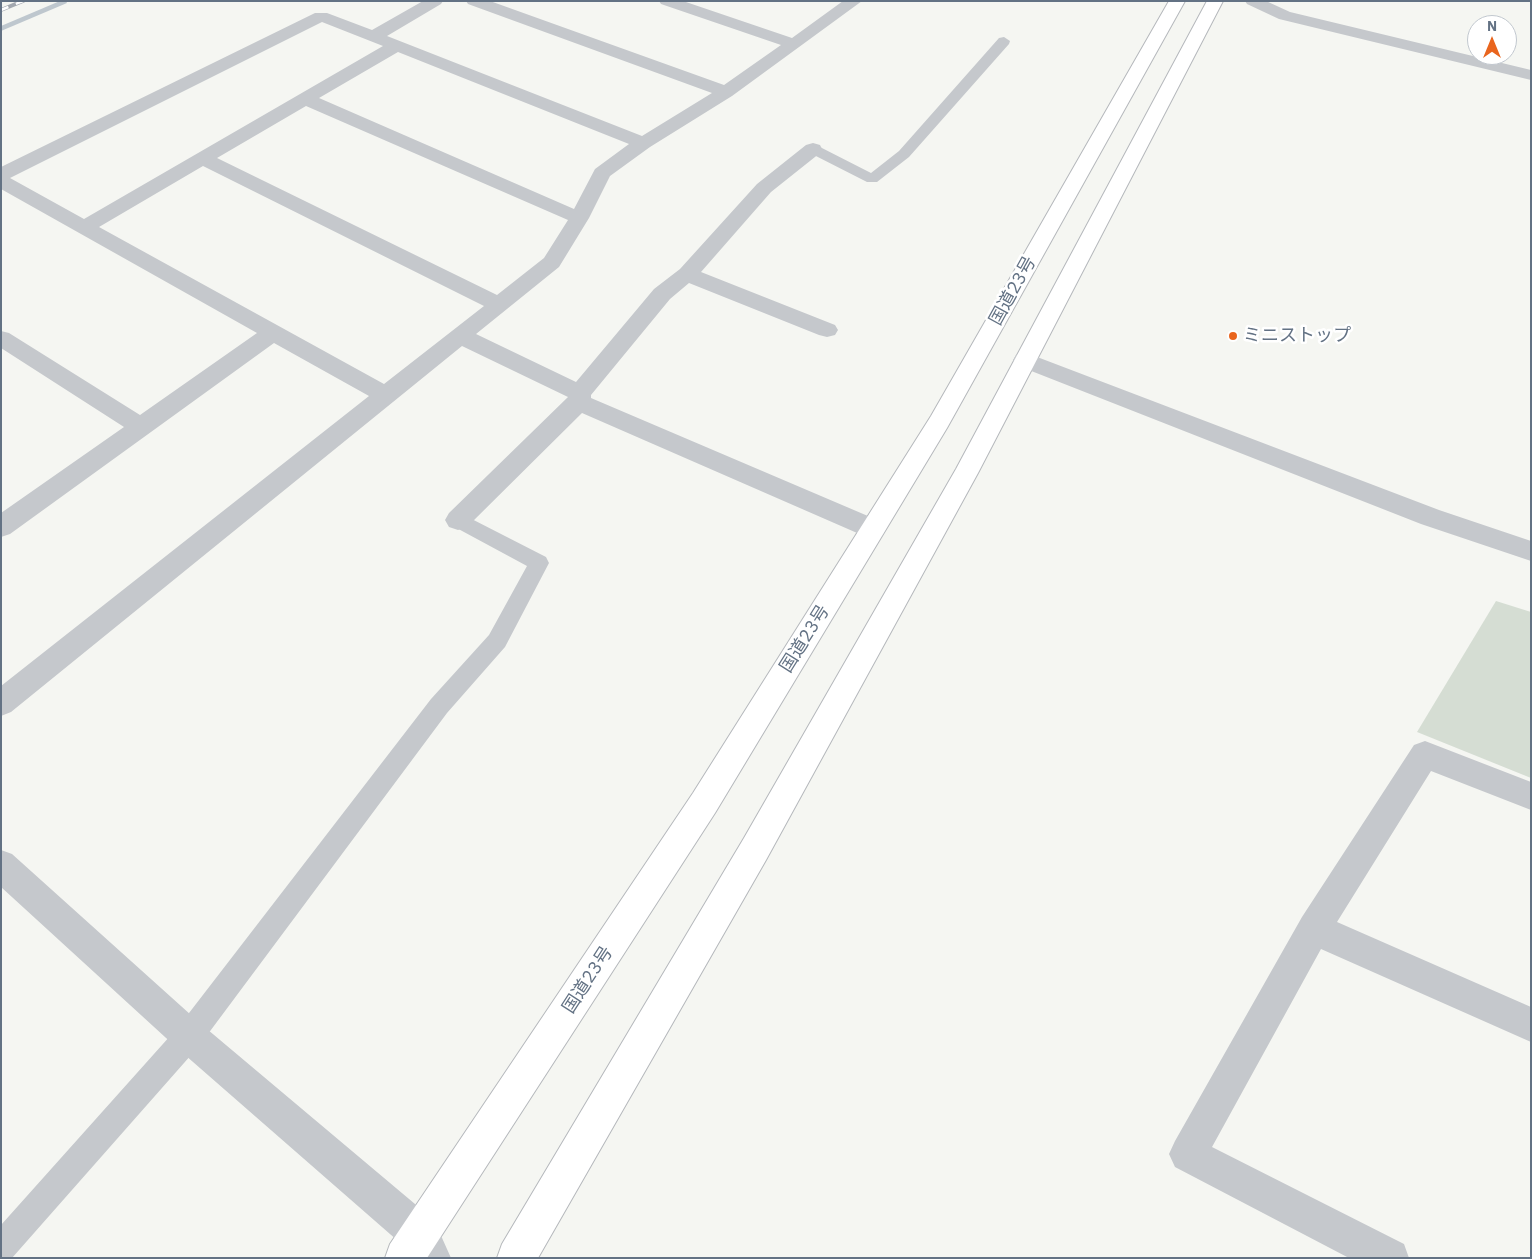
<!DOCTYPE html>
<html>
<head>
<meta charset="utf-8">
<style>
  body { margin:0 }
  #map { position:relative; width:1532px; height:1259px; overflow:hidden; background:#f5f6f2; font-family:"IBM Plex Sans",sans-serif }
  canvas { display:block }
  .frame { position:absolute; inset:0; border:2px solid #637284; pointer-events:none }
  .north { position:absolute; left:1467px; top:15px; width:50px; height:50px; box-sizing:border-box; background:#fff; border:1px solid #c1c7ce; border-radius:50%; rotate:0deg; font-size:14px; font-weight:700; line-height:20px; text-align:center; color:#637284 }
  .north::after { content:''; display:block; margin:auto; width:18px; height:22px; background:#e9651e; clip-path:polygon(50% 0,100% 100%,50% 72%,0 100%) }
</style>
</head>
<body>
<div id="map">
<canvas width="1532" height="1259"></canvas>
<div class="frame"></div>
<div class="north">N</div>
</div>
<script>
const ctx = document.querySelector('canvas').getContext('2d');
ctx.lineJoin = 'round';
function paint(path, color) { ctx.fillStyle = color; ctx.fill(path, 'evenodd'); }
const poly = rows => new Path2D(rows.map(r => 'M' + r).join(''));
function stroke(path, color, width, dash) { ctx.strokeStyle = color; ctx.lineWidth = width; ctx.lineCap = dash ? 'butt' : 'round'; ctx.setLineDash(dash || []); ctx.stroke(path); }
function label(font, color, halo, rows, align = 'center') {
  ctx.font = font + ' "IBM Plex Sans","Noto Sans JP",sans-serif'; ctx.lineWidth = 5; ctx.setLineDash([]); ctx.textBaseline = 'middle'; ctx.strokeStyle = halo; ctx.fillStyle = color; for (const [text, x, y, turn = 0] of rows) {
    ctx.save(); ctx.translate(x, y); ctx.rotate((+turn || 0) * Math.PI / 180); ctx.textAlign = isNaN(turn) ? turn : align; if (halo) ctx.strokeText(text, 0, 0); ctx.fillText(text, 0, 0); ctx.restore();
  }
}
paint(poly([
  [1496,601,1531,612,1531,778,1417,732]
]), '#d5ddd3');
paint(poly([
  [60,1,66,1,67,3,1,31,1,26,60,1]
]), '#bec7ce');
const trunk = poly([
  [1169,1,1185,1,947,428,715,813,427,1258,385,1258,390,1244,693,793,931,416,1169,1],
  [1207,1,1223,1,978,473,766,860,538,1258,497,1258,502,1244,744,838,956,469,1207,1]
]);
stroke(trunk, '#b5b8bc', 2);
paint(poly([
  [1004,37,1010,41,1009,44,909,157,877,182,867,182,808,152,806,149,808,146,818,146,871,173,899,151,999,38,1004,37],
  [458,512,546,557,549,563,505,647,447,713,199,1046,12,1258,1,1258,1,1225,179,1026,431,699,489,635,527,566,451,525,448,520,451,515,458,512]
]), '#c5c8cc');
paint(poly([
  [423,1,443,1,441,4,387,36,642,136,712,93,468,4,466,1,490,1,724,85,781,45,661,4,659,1,683,1,792,38,843,1,862,1,732,96,650,147,610,176,589,218,559,267,476,334,576,382,654,289,680,269,757,184,806,145,813,143,820,145,822,149,820,153,771,192,701,272,835,325,838,330,835,335,827,337,819,335,689,283,670,299,591,395,591,398,882,522,886,529,882,536,873,539,864,536,582,413,467,527,458,530,449,527,445,520,449,513,568,397,462,346,11,712,1,716,1,686,369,396,274,343,10,534,1,537,1,513,124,427,1,348,1,331,9,333,140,415,257,333,1,189,1,167,315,13,327,13,372,30,423,1],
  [322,22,383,46,84,219,10,178,322,22],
  [398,52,629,144,595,169,574,209,319,98,398,52],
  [306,106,568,220,544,258,497,295,217,158,306,106],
  [203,166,484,306,384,384,99,227,203,166],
  [1245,1,1266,1,1290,12,1531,70,1531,80,1279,19,1247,4,1245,1],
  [1024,352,1439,510,1531,541,1531,561,1421,524,1016,365,1013,360,1016,355,1024,352],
  [1425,741,1531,782,1531,810,1431,771,1337,922,1531,1007,1531,1042,1321,949,1212,1147,1404,1244,1409,1258,1349,1258,1175,1167,1169,1154,1175,1141,1302,917,1414,745,1425,741],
  [1,850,12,854,201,1024,434,1220,451,1258,411,1258,406,1248,177,1048,1,887,1,850]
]), '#c5c8cc');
paint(trunk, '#fff');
const rail = poly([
  [1,10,23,1]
]);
stroke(rail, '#a3a8af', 4);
stroke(rail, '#fff', 2.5, [8]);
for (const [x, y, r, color] of [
  [1233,336,5,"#e9651e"]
]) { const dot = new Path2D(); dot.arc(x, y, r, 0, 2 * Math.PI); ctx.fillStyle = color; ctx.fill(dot); stroke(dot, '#fff', 2); }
label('18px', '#637284', '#fff', [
  ["国道23号",1013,291,-61],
  ["国道23号",805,639,-58],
  ["国道23号",588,980,-57]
]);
label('18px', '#637284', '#fff', [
  ["ミニストップ",1243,336]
], 'left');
</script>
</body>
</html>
